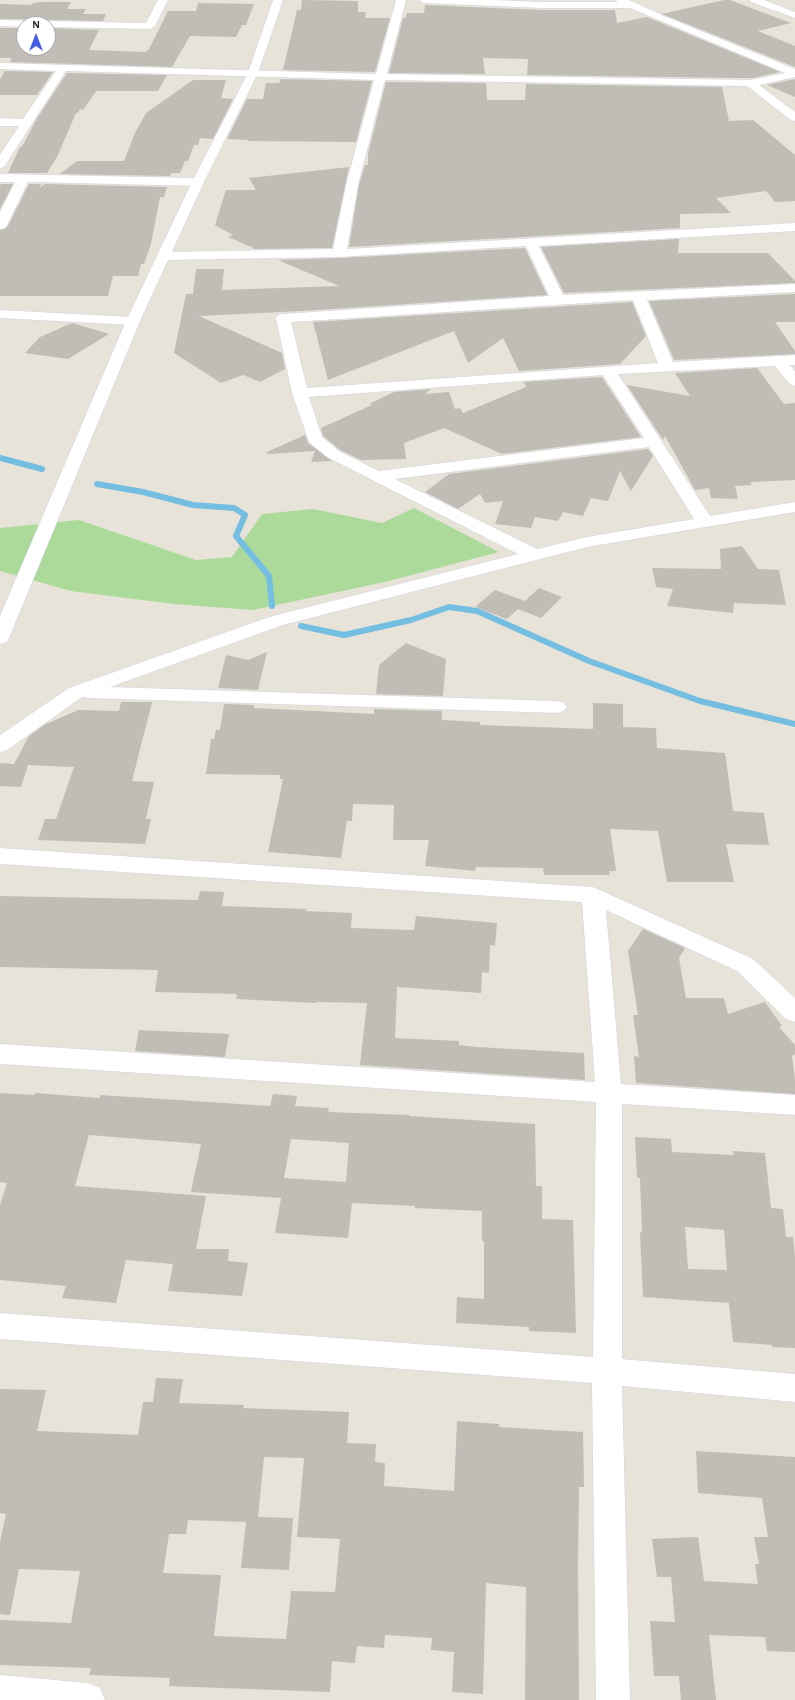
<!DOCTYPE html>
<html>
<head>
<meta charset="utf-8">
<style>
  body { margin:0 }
  #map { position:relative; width:795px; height:1700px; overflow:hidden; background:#e8e3d9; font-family:"Alegreya Sans",sans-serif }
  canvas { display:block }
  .north { position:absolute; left:16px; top:16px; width:40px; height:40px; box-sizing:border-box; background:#fff; border:1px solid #a9a9a9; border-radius:50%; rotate:0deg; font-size:11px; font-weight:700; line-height:16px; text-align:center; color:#272727 }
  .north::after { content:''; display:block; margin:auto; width:14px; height:18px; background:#465ae8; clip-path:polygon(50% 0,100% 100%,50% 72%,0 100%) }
</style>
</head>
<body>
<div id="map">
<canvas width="795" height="1700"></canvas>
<div class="north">N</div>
</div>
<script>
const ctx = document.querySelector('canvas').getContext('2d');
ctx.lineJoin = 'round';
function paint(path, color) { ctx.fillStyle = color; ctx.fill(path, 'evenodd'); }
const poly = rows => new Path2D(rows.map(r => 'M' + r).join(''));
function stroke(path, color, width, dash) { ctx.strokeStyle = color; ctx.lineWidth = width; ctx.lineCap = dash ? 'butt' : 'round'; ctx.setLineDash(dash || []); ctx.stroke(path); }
paint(poly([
  [414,508,499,552,385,582,253,610,174,604,71,591,0,571,0,528,79,520,196,560,232,557,262,514,313,509,382,523]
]), '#acda9a');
stroke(poly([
  [0,458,42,469],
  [97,484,143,492,193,505,234,508,245,515,236,536,269,576,272,606],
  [301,626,344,635,411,620,449,607,477,611,589,661,700,701,795,724]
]), '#74bee2', 6);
paint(poly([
  [302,0,358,1,358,12,366,12,365,18,390,18,375,72,283,70,297,10,301,10],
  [724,0,730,0,791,23,758,31,795,46,795,67,662,14],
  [41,2,71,2,67,9,86,9,83,14,106,14,103,21,0,19,0,4,32,5,33,3],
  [198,3,254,4,246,25,242,25,236,37,190,36,172,67,10,62,12,58,0,58,0,28,24,28,24,48,48,48,48,28,99,30,89,50,146,52,149,49,168,11,196,11],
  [425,5,542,10,615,10,617,23,647,17,780,72,753,78,738,78,527,75,528,59,483,58,485,74,389,73,403,18,406,18,407,13,424,13],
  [5,71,53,72,37,95,0,95,0,79],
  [67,73,167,75,158,91,96,91,83,110,80,109,78,113,76,113,57,157,47,173,8,173,20,147,22,147,36,120],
  [281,79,372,81,356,142,248,141,248,140,227,139,247,99,263,99,266,83,279,83],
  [795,79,795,97,767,85],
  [193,80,226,80,221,98,233,99,213,139,200,138,198,145,194,145,188,161,185,161,180,173,171,173,170,176,60,174,77,161,124,161,135,133,146,113],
  [386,82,486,83,487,100,525,100,526,84,722,87,729,121,753,120,795,155,795,201,775,202,766,191,716,198,731,213,680,214,680,228,349,247,359,185,365,165,368,165,368,154],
  [349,167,332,248,253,249,254,248,228,237,233,235,215,225,226,190,256,190,249,178],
  [1,184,13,184,0,209,0,186],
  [29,184,41,184,39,188,45,184,167,187,164,197,160,197,151,244,144,264,141,264,138,276,113,276,108,296,0,296,0,230,5,229,8,226],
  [679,239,678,253,768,253,795,281,795,283,564,293,541,247],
  [525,248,547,295,301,311,199,316,282,353,285,369,260,382,243,375,221,383,174,353,186,294,193,294,196,269,224,269,222,290,339,286,278,260,339,258],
  [795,294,795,322,775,322,795,351,795,354,674,360,649,301],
  [632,302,646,336,620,364,519,371,503,338,468,363,454,331,328,380,313,322],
  [72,323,109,334,68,359,25,353,40,337],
  [757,368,784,404,795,403,795,480,750,482,752,485,735,486,738,499,711,498,709,488,695,490,665,436,663,440,627,385,690,396,675,373],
  [602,377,641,437,502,454,444,428,404,443,406,459,361,460,340,450,323,436,321,428,372,405,369,404,394,392,431,389,425,394,449,392,455,409,460,408,463,413,526,387,524,382],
  [305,435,308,443,332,461,311,462,315,451,268,454,267,452],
  [648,449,653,456,631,491,620,471,608,501,591,498,583,516,563,512,558,521,535,517,531,528,495,524,503,501,485,503,480,494,458,509,425,492,449,474],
  [742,546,758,569,779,570,786,605,734,603,733,613,667,606,673,589,656,587,652,568,721,569,720,549],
  [539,588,562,597,541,618,518,609,507,619,475,607,495,590,525,601],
  [406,643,446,659,443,696,376,694,379,665],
  [267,652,258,690,218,688,226,655,248,660],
  [121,702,152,702,132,781,154,782,146,819,151,819,145,844,38,840,45,819,56,819,74,767,28,765,21,787,0,786,0,763,14,764,29,736,44,725,78,710,119,711],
  [593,703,623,704,623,727,656,728,657,748,725,753,733,811,764,813,769,845,726,844,734,882,667,882,658,831,610,829,616,871,609,871,610,875,544,875,543,868,476,867,475,871,425,866,429,840,393,840,394,805,353,804,352,821,347,821,341,858,268,852,283,779,280,779,280,775,206,774,211,739,214,739,216,730,220,730,224,704,254,705,254,708,374,714,374,709,442,711,442,720,480,722,480,725,593,729],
  [200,891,224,892,222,906,306,909,305,911,352,913,351,928,414,930,416,916,497,923,495,946,490,945,489,973,482,972,481,993,397,987,395,1038,459,1041,459,1045,477,1047,584,1053,585,1080,360,1065,367,1003,316,1002,316,1003,236,999,237,994,155,992,158,970,0,967,0,896,198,900],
  [643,929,685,948,679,958,686,998,724,998,728,1014,765,1002,782,1026,779,1027,795,1045,795,1054,792,1056,795,1079,795,1094,636,1083,634,1056,639,1057,633,1015,638,1015,628,951],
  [139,1030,229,1034,225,1057,135,1051],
  [0,1093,34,1095,35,1093,100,1098,100,1095,270,1106,273,1094,297,1096,295,1106,329,1108,328,1112,410,1115,409,1116,535,1124,536,1186,542,1186,542,1219,573,1220,576,1333,529,1331,529,1327,456,1323,457,1297,484,1299,484,1241,482,1241,482,1211,415,1208,415,1206,352,1203,348,1238,275,1233,281,1198,191,1192,201,1144,89,1135,75,1186,206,1196,196,1249,229,1249,228,1261,248,1263,242,1296,168,1291,173,1264,126,1260,116,1303,62,1298,66,1286,0,1280,0,1205,7,1183,0,1182],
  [291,1139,349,1143,346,1182,284,1178],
  [635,1137,671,1139,672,1152,734,1155,733,1151,765,1153,771,1208,783,1209,786,1237,793,1237,795,1257,795,1348,772,1347,772,1345,733,1342,729,1303,643,1297,640,1232,642,1232,640,1178,637,1178],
  [685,1227,724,1230,727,1270,688,1269],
  [156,1378,183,1379,179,1403,244,1405,243,1408,349,1412,347,1443,376,1444,375,1462,385,1463,384,1486,454,1491,457,1421,499,1424,499,1427,583,1432,584,1487,579,1487,578,1566,579,1700,525,1700,526,1587,486,1583,483,1694,452,1692,454,1652,431,1650,432,1638,385,1635,384,1648,357,1646,355,1663,332,1661,330,1692,169,1686,170,1678,89,1675,91,1668,0,1665,0,1620,71,1623,80,1571,19,1569,10,1615,0,1614,0,1542,6,1514,0,1513,0,1389,46,1390,37,1431,138,1435,143,1402,153,1402],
  [264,1457,304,1458,297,1537,340,1539,335,1592,291,1591,286,1639,214,1636,221,1575,163,1573,169,1534,186,1534,188,1520,246,1522,241,1568,289,1570,293,1518,258,1517],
  [696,1451,795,1457,795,1652,767,1651,765,1637,709,1635,716,1700,681,1700,679,1676,654,1676,650,1621,675,1622,671,1577,657,1577,652,1539,698,1537,704,1581,758,1584,755,1564,759,1564,754,1537,768,1537,762,1498,698,1493]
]), '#c0bcb6');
const street = poly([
  [158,0,168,0,155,26,150,29,48,27,48,24,24,24,24,27,0,26,0,20,146,23,158,0],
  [396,0,406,0,387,74,750,80,785,73,630,8,542,8,424,3,419,0,495,0,542,2,617,2,616,0,629,0,664,16,795,69,795,77,759,85,795,112,795,121,791,120,747,86,385,80,358,185,347,249,795,223,795,231,539,246,563,295,795,284,795,292,647,300,673,362,795,355,795,365,790,365,795,371,795,386,790,384,775,366,618,374,710,516,795,502,795,512,587,547,283,625,110,687,557,701,564,703,567,707,564,711,557,713,88,698,82,697,7,750,0,752,0,735,69,688,269,617,518,554,327,457,309,442,292,393,276,318,278,315,283,314,549,296,526,246,339,257,164,260,159,259,157,256,159,253,164,252,333,249,346,185,374,80,66,71,6,164,4,167,0,168,0,155,19,126,0,126,0,118,23,119,56,71,0,69,0,63,376,74,396,0],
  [633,300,658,363,307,388,291,322,633,300],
  [603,375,644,438,379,471,339,451,322,437,309,397,603,375],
  [649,447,694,519,587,537,537,549,395,479,649,447],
  [750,0,764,0,795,12,795,18,751,2,750,0],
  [0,174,198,178,202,179,204,182,202,185,198,186,28,182,7,225,5,228,0,229,0,212,15,182,0,182,0,174],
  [0,310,133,317,138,318,140,321,138,324,133,325,0,318,0,310],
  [0,848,593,887,753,959,795,998,795,1022,786,1019,737,971,606,910,621,1084,795,1095,795,1115,622,1104,622,1359,795,1374,795,1402,622,1386,630,1700,596,1700,592,1383,0,1339,0,1313,593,1357,596,1102,0,1064,0,1044,595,1082,582,902,0,864,0,848],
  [0,1675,88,1683,100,1688,105,1700,0,1700,0,1675]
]);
const secondary = poly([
  [273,0,283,0,258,73,204,182,140,321,9,638,7,642,0,644,0,616,126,321,192,182,248,73,273,0]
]);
stroke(street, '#cfd1df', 1);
stroke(secondary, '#cfd1df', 1);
paint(street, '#fff');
paint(secondary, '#fff');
</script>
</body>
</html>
